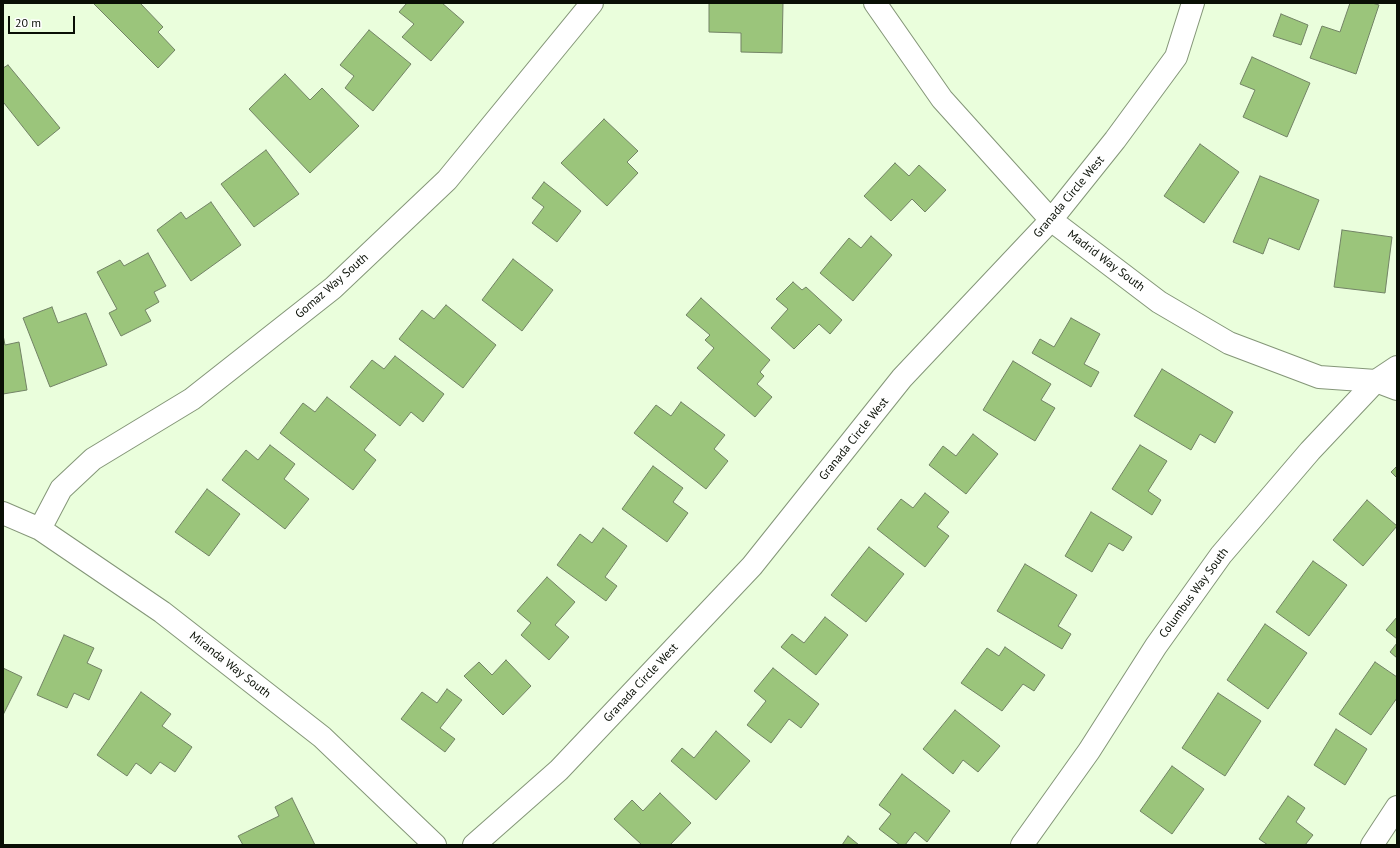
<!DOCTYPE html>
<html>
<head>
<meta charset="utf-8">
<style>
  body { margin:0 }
  #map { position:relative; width:1400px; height:848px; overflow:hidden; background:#eafedc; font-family:"PT Sans",sans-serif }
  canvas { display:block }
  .frame { position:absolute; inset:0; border:4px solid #090f05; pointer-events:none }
  .scale { position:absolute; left:8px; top:16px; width:67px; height:18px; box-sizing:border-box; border:2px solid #090f05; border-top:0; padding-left:5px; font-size:12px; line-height:14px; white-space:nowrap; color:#090f05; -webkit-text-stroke:3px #fff; paint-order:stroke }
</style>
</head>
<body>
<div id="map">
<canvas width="1400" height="848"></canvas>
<div class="frame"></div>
<div class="scale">20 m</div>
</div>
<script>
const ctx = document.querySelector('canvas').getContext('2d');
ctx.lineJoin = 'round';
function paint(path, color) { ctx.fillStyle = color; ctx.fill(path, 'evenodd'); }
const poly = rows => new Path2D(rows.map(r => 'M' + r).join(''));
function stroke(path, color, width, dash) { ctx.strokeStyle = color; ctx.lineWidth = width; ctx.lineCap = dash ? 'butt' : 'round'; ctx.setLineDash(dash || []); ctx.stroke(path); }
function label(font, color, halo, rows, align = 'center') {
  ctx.font = font + ' "PT Sans",sans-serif'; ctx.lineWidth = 4; ctx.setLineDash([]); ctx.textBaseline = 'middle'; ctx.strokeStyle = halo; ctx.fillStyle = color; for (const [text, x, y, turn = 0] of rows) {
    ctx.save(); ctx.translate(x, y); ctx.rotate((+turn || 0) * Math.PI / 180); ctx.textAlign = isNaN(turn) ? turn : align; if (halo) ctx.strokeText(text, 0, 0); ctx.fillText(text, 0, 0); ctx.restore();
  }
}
const building = poly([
  [93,3,140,3,163,27,158,32,175,50,158,68,93,3],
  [407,3,442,3,464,22,431,61,402,37,414,24,399,12,407,3],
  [709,3,783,3,782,53,741,52,741,33,709,32,709,3],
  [1350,3,1372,3,1379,5,1356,74,1310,58,1322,26,1340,32,1350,3],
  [1281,14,1308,25,1301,45,1273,36,1281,14],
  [369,30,411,64,373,111,345,88,354,76,340,65,369,30],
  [1252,57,1310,83,1287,137,1243,117,1255,90,1240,84,1252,57],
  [8,65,60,128,38,146,4,103,3,104,3,68,8,65],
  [285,74,310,100,322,88,359,126,310,173,249,109,285,74],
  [604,119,638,151,627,162,638,173,607,206,561,163,604,119],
  [1200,144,1239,172,1204,223,1164,196,1200,144],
  [266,150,299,194,254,227,221,184,266,150],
  [895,163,909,176,919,165,946,190,925,212,912,199,891,221,864,196,895,163],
  [1260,176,1319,200,1299,250,1269,238,1263,254,1233,242,1260,176],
  [544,182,581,211,557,242,532,223,544,207,532,198,544,182],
  [211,202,241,245,191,281,157,230,181,212,186,219,211,202],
  [1342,230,1392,237,1385,293,1334,287,1342,230],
  [871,236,892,255,853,301,820,273,849,238,861,248,871,236],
  [148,253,166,286,154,292,159,302,145,310,151,321,121,336,109,313,117,309,97,272,120,260,124,266,148,253],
  [513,259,553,290,522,331,482,300,513,259],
  [793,282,802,290,806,287,842,320,830,334,819,324,794,349,771,328,788,309,776,299,793,282],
  [701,298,770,360,760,372,764,376,757,384,772,397,755,417,697,368,714,348,705,340,710,335,686,315,701,298],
  [446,305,496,345,463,388,399,339,422,310,434,319,446,305],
  [52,307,58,323,86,313,107,365,50,387,23,318,52,307],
  [1071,318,1100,334,1084,364,1099,372,1091,387,1032,353,1040,339,1054,347,1071,318],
  [3,335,5,345,19,342,27,390,3,394,3,335],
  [395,356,444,394,423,422,411,412,400,426,350,387,372,360,384,369,395,356],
  [1013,361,1051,384,1041,400,1055,408,1035,441,983,410,1013,361],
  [1162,369,1233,412,1215,443,1200,434,1191,450,1134,416,1162,369],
  [327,397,376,435,364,450,376,460,353,490,280,433,303,403,315,412,327,397],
  [681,402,725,435,714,449,728,461,706,489,634,433,656,405,671,416,681,402],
  [973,434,998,454,966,494,929,465,943,446,956,456,973,434],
  [270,445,295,464,284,479,309,499,285,529,222,480,246,450,258,460,270,445],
  [1140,445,1167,461,1148,491,1161,500,1152,515,1112,489,1140,445],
  [653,466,683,488,673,502,688,513,667,542,622,509,653,466],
  [1397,466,1397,478,1391,472,1397,466],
  [207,489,240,514,209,556,175,532,207,489],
  [925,493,949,512,937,527,949,536,925,567,877,529,901,499,913,508,925,493],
  [1367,500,1397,526,1363,566,1333,540,1367,500],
  [1091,512,1132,537,1123,551,1109,543,1092,572,1065,556,1091,512],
  [603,528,627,546,605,577,617,586,606,601,557,565,580,534,592,543,603,528],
  [869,547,904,574,866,622,831,595,869,547],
  [1313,561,1347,585,1309,636,1276,612,1313,561],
  [1025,564,1077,595,1058,626,1071,634,1062,649,997,611,1025,564],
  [547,577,575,602,555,625,569,637,549,660,521,635,531,623,517,611,547,577],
  [825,617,848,635,816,675,781,647,792,634,804,643,825,617],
  [1397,617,1397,639,1386,630,1397,617],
  [1265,624,1307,653,1268,709,1227,680,1265,624],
  [64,635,94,648,87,663,102,670,89,700,74,693,67,708,37,695,64,635],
  [1397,643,1397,658,1390,652,1397,643],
  [1005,647,1045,675,1034,691,1023,684,1002,711,961,683,987,648,999,656,1005,647],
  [506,660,531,686,503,715,464,676,479,662,492,675,506,660],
  [1375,662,1397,677,1397,698,1371,735,1339,714,1375,662],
  [3,668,22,677,3,715,3,668],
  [773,668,819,704,801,728,789,719,771,743,747,725,766,701,754,691,773,668],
  [447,689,462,700,440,728,455,739,445,752,401,719,422,692,437,703,447,689],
  [141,692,171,714,162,726,192,747,175,772,160,762,151,774,136,763,127,776,97,755,141,692],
  [1218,693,1261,721,1225,776,1182,748,1218,693],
  [955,710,1000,746,978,772,963,760,953,774,923,749,955,710],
  [1336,729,1367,749,1345,785,1314,765,1336,729],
  [716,731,750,761,716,800,671,761,682,748,694,758,716,731],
  [1172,766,1204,789,1172,834,1140,811,1172,766],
  [902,774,950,811,927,842,915,832,905,845,900,845,879,829,891,814,879,805,902,774],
  [660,793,691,823,670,845,642,845,614,819,632,800,643,811,660,793],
  [1288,796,1305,808,1296,822,1313,835,1305,845,1268,845,1259,839,1288,796],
  [292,798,315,845,243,845,238,836,279,816,275,807,292,798],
  [848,836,859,845,842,845,848,836]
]);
paint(building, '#9bc57b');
stroke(building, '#728365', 1);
const minor = poly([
  [875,3,942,99,1051,220,1159,302,1229,343,1319,377,1376,381,1397,389],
  [3,513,40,529,162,612,322,737,435,845],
  [40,529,61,489,93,459,192,399,333,288,447,180,592,3],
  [474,845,559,770,752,566,902,378,1051,220,1115,140,1176,57,1193,3],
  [1372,845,1397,807]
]);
const tertiary = poly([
  [1022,845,1089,751,1156,646,1221,555,1310,451,1376,381,1397,367]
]);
stroke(minor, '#849678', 24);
stroke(tertiary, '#849678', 24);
stroke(minor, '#fff', 22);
stroke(tertiary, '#fff', 22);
label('12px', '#090f05', '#fff', [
  ["Granada Circle West",1069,197,-50],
  ["Madrid Way South",1106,261,37],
  ["Gomaz Way South",332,286,-41],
  ["Granada Circle West",854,439,-51],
  ["Columbus Way South",1194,593,-54],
  ["Miranda Way South",230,665,38],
  ["Granada Circle West",641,683,-47]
]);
</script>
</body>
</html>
